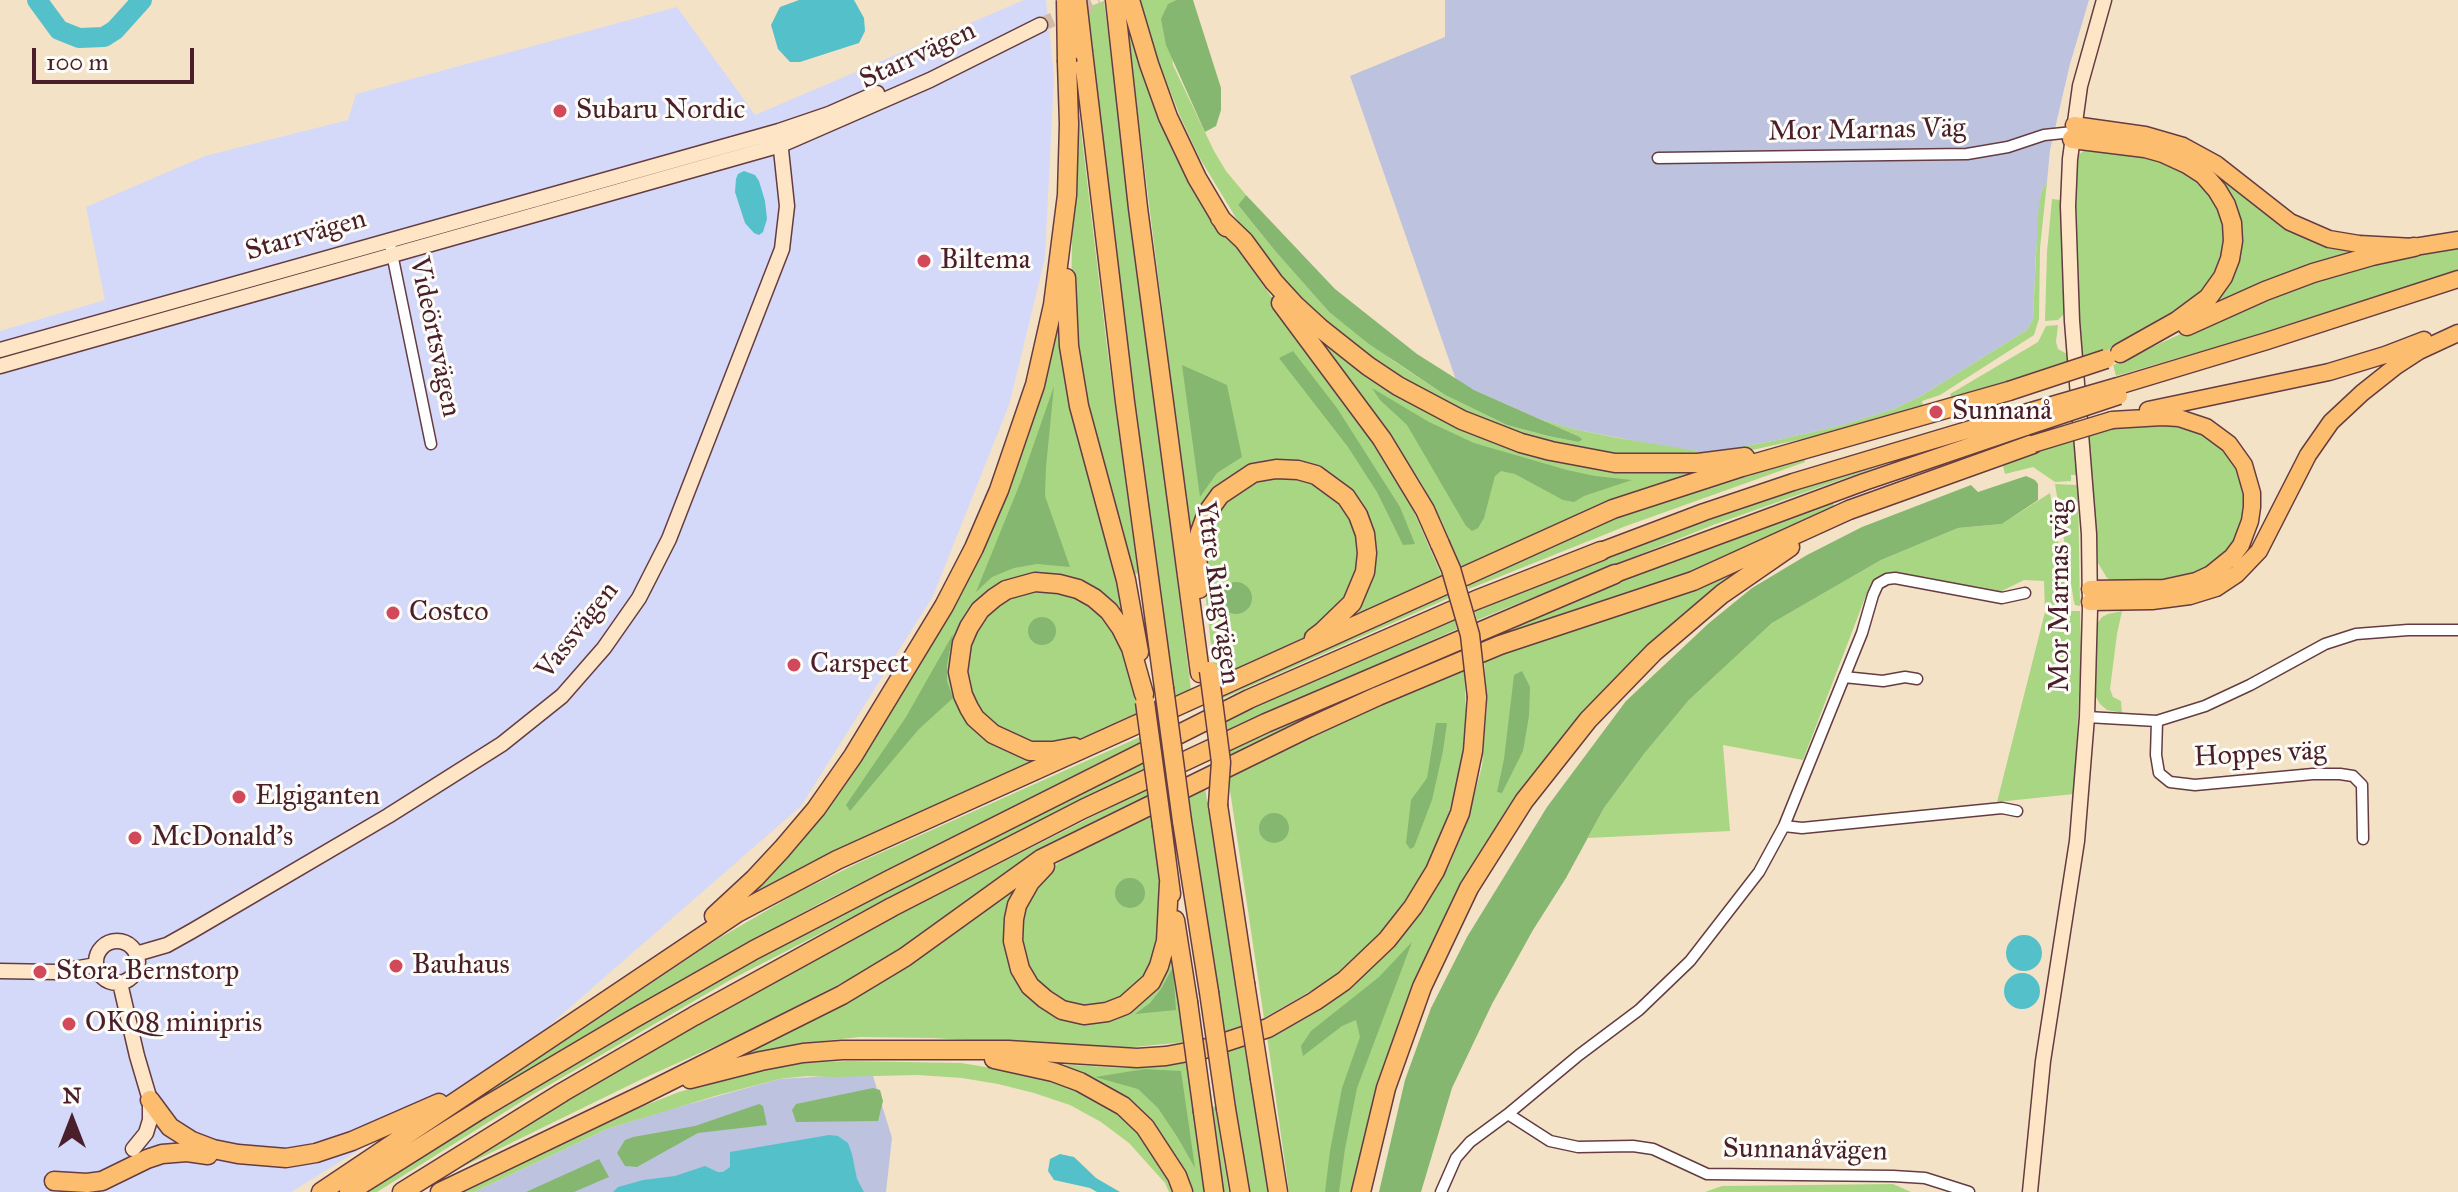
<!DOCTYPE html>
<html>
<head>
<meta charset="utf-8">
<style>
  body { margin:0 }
  #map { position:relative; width:2458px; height:1192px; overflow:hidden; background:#f4e2c7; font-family:"IM FELL Great Primer",serif }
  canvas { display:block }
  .north { position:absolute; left:32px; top:1080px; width:80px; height:80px; -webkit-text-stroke:6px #fdfcf7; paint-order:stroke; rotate:0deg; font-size:22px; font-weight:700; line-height:32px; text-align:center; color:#4a1f2b }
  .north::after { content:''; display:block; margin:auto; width:28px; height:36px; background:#4a1f2b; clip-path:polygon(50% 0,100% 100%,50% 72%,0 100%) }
  .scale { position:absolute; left:32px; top:48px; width:162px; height:36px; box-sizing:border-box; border:4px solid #4a1f2b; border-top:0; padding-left:10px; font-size:24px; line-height:28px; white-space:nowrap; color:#4a1f2b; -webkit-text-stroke:6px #fdfcf7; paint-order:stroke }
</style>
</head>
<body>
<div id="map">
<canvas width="2458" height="1192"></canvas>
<div class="north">N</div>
<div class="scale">100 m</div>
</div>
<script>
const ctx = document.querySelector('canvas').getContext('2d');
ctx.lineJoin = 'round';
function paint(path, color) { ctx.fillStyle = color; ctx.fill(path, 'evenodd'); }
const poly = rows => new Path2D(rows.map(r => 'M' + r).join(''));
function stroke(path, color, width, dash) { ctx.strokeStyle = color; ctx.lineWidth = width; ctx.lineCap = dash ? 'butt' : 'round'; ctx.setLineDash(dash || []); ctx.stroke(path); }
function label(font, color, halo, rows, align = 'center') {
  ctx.font = font + ' "IM FELL Great Primer",serif'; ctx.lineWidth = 6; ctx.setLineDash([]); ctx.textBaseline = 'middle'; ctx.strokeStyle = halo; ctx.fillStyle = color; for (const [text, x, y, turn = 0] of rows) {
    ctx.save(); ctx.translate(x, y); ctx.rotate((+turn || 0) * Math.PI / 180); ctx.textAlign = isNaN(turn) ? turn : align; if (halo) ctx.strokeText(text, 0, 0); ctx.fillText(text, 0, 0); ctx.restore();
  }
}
paint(poly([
  [1024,0,1046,0,1054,76,1045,258,1009,405,933,596,801,806,520,1051,291,1192,0,1192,0,331,105,300,86,207,205,156,348,120,356,94,677,7,755,115]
]), '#d4d8f9');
paint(poly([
  [1445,0,2089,0,2070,64,2050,150,2047,182,2041,193,2036,253,2033,319,2027,330,1921,396,1894,409,1843,425,1778,440,1720,451,1698,451,1661,446,1573,429,1537,418,1474,390,1456,380,1350,76,1445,37],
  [846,1075,873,1076,892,1138,886,1192,474,1192,607,1129,668,1110,779,1079]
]), '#bdc3de');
paint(poly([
  [1138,0,1176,0,1168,4,1173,65,1214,151,1226,171,1246,195,1238,205,1276,252,1329,312,1395,362,1445,395,1507,425,1548,436,1578,442,1581,440,1580,437,1537,418,1573,429,1618,438,1698,451,1720,451,1778,440,1843,425,1894,409,1921,396,2027,330,2033,319,2038,215,2041,193,2047,182,2040,248,2039,319,2034,335,1940,395,1922,401,1923,406,1867,425,1752,450,1714,455,1617,456,1531,440,1439,402,1376,362,1296,297,1250,241,1199,157,1180,116,1143,22],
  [1104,1,1191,690,1174,698,1143,472,1085,8],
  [1129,19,1209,210,1378,445,1407,496,1444,581,1336,630,1371,566,1339,483,1248,470,1191,539,1126,20],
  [1075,80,1107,347,1138,573,1130,576,1084,406,1071,296],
  [2105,147,2185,167,2220,203,2227,248,2207,292,2122,345,2081,360,2078,319,2074,190,2077,156,2086,149],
  [2193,156,2258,205,2364,250,2203,312,2237,224],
  [2052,199,2060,200,2064,314,2058,320,2045,321,2047,252],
  [2458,244,2458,270,2246,338,2116,376,2113,365,2224,314,2329,273],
  [1059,301,1132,636,1114,609,1021,578,957,641,970,720,1059,755,742,904,951,606],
  [1305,322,1529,451,1728,466,1462,570,1442,522,1423,486,1392,437],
  [2058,325,2056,342,2058,349,2069,355,2069,363,1952,399,1950,394,2038,342,2046,326],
  [2184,424,2220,442,2240,470,2246,506,2239,534,2227,554,2202,572,2174,580,2116,583,2107,578,2098,563,2089,434,2114,426],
  [2075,438,2077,475,2071,475,2071,481,2055,482,2033,467,2005,474,2003,466,2025,454],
  [1922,451,1713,525,1477,620,1474,608,1748,502],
  [1804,456,1805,462,1626,526,1469,589,1467,582,1619,512],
  [1298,476,1327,489,1342,502,1356,528,1361,556,1345,602,1305,637,1215,680,1202,566,1210,522,1230,494,1261,478],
  [2055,484,2076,485,2078,487,2080,606,2075,605,2074,602],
  [2050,493,2070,611,2080,611,2081,655,2074,794,1997,802,2045,612,2044,581,2024,580,1998,593,1885,574,1874,579,1870,585,1803,760,1723,745,1730,831,1588,838,1604,808,1644,754,1689,700,1772,623,1881,560,1958,528,2002,524],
  [1832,499,1834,506,1736,555,1683,579,1482,645,1481,640,1539,615,1674,559],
  [1771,549,1582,715,1411,994,1381,1073,1354,1192,1289,1192,1267,1036,1310,1014,1362,976,1403,935,1432,895,1449,866,1467,822,1482,766,1487,707,1484,657],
  [1059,589,1098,609,1122,642,1136,692,1138,713,1085,737,1060,744,1036,745,991,725,983,717,968,688,966,655,983,616,1019,591],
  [1447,591,1449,598,1217,701,1217,695],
  [2122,611,2117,634,2110,689,2113,697,2121,701,2122,713,2107,710,2100,704,2096,697,2095,685,2096,625,2102,617,2108,614],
  [1455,616,1457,629,1222,734,1220,721],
  [1461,647,1462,655,1226,760,1225,753],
  [1464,665,1466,714,1461,768,1447,819,1424,873,1387,926,1364,950,1328,981,1264,1018,1228,777,1309,736],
  [1142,736,1143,744,826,900,730,952,465,1107,716,940,795,894,858,863],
  [1144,757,1145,771,977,853,732,979,532,1095,377,1192,356,1192,730,967],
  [1205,787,1241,1026,1223,1032,1187,796],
  [1147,789,1149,796,1072,835,878,964,751,1030,642,1079,419,1188,558,1102,786,972],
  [1151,813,1162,899,1157,957,1138,987,1110,1004,1085,1007,1057,1000,1038,984,1022,955,1021,918,1030,893,1058,863],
  [1022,884,1016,896,1025,993,1035,1003,1045,1011,1076,1023,1088,1024,1112,1021,1127,1014,1147,998,1172,936,1186,1042,1113,1049,933,1038,860,1037,813,1042,733,1059],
  [1244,1044,1270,1192,1249,1192,1225,1050],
  [1191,1060,1210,1192,1189,1192,1147,1123,1038,1063,1122,1068,1160,1066],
  [848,1061,961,1063,1028,1074,1068,1085,1131,1121,1178,1192,1169,1192,1165,1183,1129,1143,1101,1122,1070,1105,1034,1093,998,1084,962,1078,918,1075,832,1077,807,1076,779,1079,715,1096,607,1129,474,1192,455,1192,600,1123,679,1092,755,1071,804,1063],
  [1215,1106,1229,1192,1219,1192,1207,1108],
  [1893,1184,1911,1192,1705,1192,1722,1186]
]), '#a9d683');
paint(poly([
  [1176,0,1193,0,1221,88,1221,110,1216,126,1205,132,1166,45,1161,19,1168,4],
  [1246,195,1335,289,1417,354,1474,390,1580,437,1582,440,1578,442,1548,436,1507,425,1445,395,1369,344,1329,312,1276,252,1238,205],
  [1293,351,1337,408,1400,507,1415,544,1403,545,1377,492,1348,447,1279,358],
  [1182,365,1227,385,1242,457,1217,473,1200,497],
  [1054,386,1046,467,1045,496,1070,567,1037,564,1014,568,992,577,976,592,1021,481],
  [1372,388,1429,422,1474,443,1567,470,1595,476,1632,480,1584,496,1574,502,1563,500,1515,474,1501,471,1495,476,1484,518,1478,528,1472,531,1466,526,1407,425,1380,400],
  [2026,476,2035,480,2038,484,2038,500,2002,524,1958,528,1881,560,1772,623,1689,700,1644,754,1604,808,1566,878,1533,930,1492,1004,1452,1088,1421,1192,1379,1192,1405,1080,1431,1008,1467,937,1547,807,1626,701,1709,623,1752,588,1807,555,1862,527,1971,485,1978,492],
  '1220 598a16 16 0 1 1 32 0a16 16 0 1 1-32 0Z',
  '1028 631a14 14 0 1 1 28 0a14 14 0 1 1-28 0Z',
  [953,634,947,665,947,681,953,698,918,730,850,811,846,805,906,717],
  [1522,671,1530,687,1529,716,1523,751,1502,793,1497,792,1504,759,1514,675],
  [1436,723,1447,723,1443,751,1432,800,1414,847,1410,849,1406,843,1411,800,1427,778],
  '1259 828a15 15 0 1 1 30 0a15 15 0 1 1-30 0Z',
  '1115 893a15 15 0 1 1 30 0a15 15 0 1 1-30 0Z',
  [1412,942,1357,1088,1345,1149,1339,1192,1325,1192,1330,1151,1342,1088,1360,1037,1356,1020,1342,1026,1303,1056,1301,1046,1311,1031,1379,977],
  [1173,967,1176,1010,1135,1014,1150,1003,1161,989],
  [1145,1069,1181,1071,1195,1168,1178,1138,1158,1108,1138,1089,1095,1077],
  [873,1088,880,1090,883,1101,878,1121,796,1122,792,1110,796,1104],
  [759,1104,763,1106,767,1125,698,1133,637,1167,625,1166,617,1153,625,1140,633,1137,695,1126],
  [599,1159,609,1177,574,1192,526,1192]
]), '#86b771');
paint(poly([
  [799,0,854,0,864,18,865,31,859,43,800,62,790,62,778,49,771,25,780,7],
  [744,171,755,175,759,181,765,201,767,219,763,232,759,235,754,233,745,223,735,192,736,179,738,174],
  '2006 953a18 18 0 1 1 36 0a18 18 0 1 1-36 0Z',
  '2004 991a18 18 0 1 1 36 0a18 18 0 1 1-36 0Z',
  [829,1135,838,1136,848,1143,852,1154,857,1179,864,1192,613,1192,618,1187,643,1180,675,1176,705,1166,718,1172,723,1172,730,1167,730,1152],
  [1060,1154,1074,1157,1096,1178,1120,1192,1097,1192,1090,1188,1054,1180,1048,1171,1050,1159]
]), '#53c0ca');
stroke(poly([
  [37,0,59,30,79,38,104,37,115,30,142,0]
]), '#53c0ca', 20);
stroke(poly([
  [1040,25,1099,0]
]), '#d2bba8', 14, [14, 7]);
const street = poly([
  [1658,158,1967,154,2008,147,2044,135,2073,132],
  [389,239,431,444],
  [1844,677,1883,681,1905,677,1917,679],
  [2087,717,2157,721,2205,706,2250,685,2325,644,2356,634,2408,630,2458,630],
  [2157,721,2156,755,2159,773,2170,782,2195,785,2313,774,2340,774,2353,776,2362,785,2363,839],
  [1784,826,1802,828,2002,808,2017,811],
  [1441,1192,1456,1158,1470,1142,1508,1114],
  [1969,1192,1925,1178,1893,1176,1707,1174,1653,1149,1633,1146,1578,1147,1550,1141,1508,1114,1579,1055,1639,1010,1690,961,1759,872,1784,826,1862,633,1873,595,1878,584,1887,579,1895,578,2002,598,2025,593]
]);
const secondary = poly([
  [0,350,779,131,829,114,877,93],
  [0,366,781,145,930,80,1040,25],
  '96 962a21 21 0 1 1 42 0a21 21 0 1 1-42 0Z',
  [136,954,167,945,192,931,388,816,502,744,562,696,604,648,639,598,669,539,782,249,787,206,779,131],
  [0,971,56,972,96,965],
  [120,983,137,1056,150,1100,150,1120,146,1133,133,1149],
  [2030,1192,2043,1061,2077,841,2087,717,2090,609,2089,534,2072,321,2068,206,2070,159,2080,86,2104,0]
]);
const primary = poly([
  [2074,125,2145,135,2183,146,2216,164,2290,222,2329,239,2359,244,2414,247,2458,240],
  [2118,386,2267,341,2458,279],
  [2148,410,2329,372,2385,355,2424,340],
  [1601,551,1704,512,1793,482,2021,414],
  [1615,574,1864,482,2026,427],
  [2090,589,2164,588,2196,581,2211,574,2232,557,2241,545,2250,521,2252,507,2252,493,2244,465,2229,444,2206,427,2179,418,2162,417,2112,420],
  [2090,602,2152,601,2190,596,2216,588,2237,574,2259,551,2308,455,2331,422,2362,393,2396,366,2419,351,2458,333]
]);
const highway = poly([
  [1115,0,1138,208,1200,673],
  [1130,0,1149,64,1168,117,1197,178,1226,227],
  [1083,52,1125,402,1164,688],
  [2072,139,2145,148,2163,153,2187,164,2204,175,2217,190,2226,205,2232,223,2233,241,2230,259,2223,277,2208,298,2177,321,2120,353],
  [1220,218,1244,241,1274,282,1296,306,1320,328,1368,366,1398,386,1462,420,1521,443,1551,451,1615,463,1698,463,1745,457],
  [1066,278,1069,346,1079,406,1126,580,1139,652],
  [1281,303,1382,439,1425,510,1440,544],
  [2187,326,2265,291,2313,273,2372,256,2414,247],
  [1199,589,1197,550,1200,532,1207,513,1220,495,1253,473,1276,469,1298,470,1316,475,1346,497,1358,515,1365,534,1367,553,1365,572,1352,603,1322,632,1314,638],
  [1074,747,1053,751,1030,751,993,734,975,718,969,708,963,695,958,672,962,643,969,627,980,610,994,598,1006,590,1035,582,1059,584,1078,589,1094,598,1109,611,1121,628,1131,648,1144,694],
  [1218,805,1245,983],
  [1182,821,1209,992],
  [1162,826,1171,894],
  [1045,866,1030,882,1017,905,1014,919,1013,941,1020,969,1030,986,1045,999,1062,1010,1084,1015,1107,1012,1125,1005,1151,982,1159,966,1166,941,1169,883],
  [714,916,755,878,782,849,816,809,853,756,944,606,974,548,999,490,1035,385,1053,305,1067,195,1069,124,1067,62],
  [1175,920,1188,1002],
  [994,1059,1053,1072,1080,1082,1123,1106,1145,1127,1177,1176,1183,1192],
  [690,1079,761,1061,803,1053,842,1050,1008,1050,1137,1058,1166,1056,1204,1049,1268,1028,1315,1001,1344,981,1387,940,1413,907,1435,871,1460,813,1473,751,1477,697],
  [1260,1079,1278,1192],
  [150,1100,170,1127,192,1141,213,1149,238,1154,286,1158,316,1153,352,1141,439,1103],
  [1226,1109,1240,1192],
  [1203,1112,1214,1192],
  [54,1181,87,1183,102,1181,147,1159,162,1154,187,1152,208,1155],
  [321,1192,737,913,837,860,1613,509,1742,467,2009,391],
  [349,1192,481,1109,633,1019,754,950,889,880,1249,699,1476,600,1601,551],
  [402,1192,563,1092,694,1016,892,907,1083,809,1266,723,1615,574],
  [440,1192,642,1095,842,995,905,957,1041,859,1308,728,1378,696,1500,645,1693,581,1849,510,2033,444],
  [1361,1192,1386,1088,1422,987,1469,888,1524,801,1588,720,1654,652,1722,594,1790,547]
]);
stroke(street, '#643c42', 13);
stroke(secondary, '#643c42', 17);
stroke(primary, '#643c42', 19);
stroke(highway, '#643c42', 21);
stroke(street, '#fff', 10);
stroke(secondary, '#fee5c5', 14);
stroke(primary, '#fcbd6f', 16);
stroke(highway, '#fcbd6f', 18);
const primaryBridge = poly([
  [2021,414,2118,386],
  [2026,427,2119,396],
  [2033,444,2112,420]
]);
const highwayBridge = poly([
  [1066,0,1067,62],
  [1077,0,1083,52],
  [2009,391,2106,359],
  [1440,544,1451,569,1470,635,1477,697],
  [1209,671,1221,762,1218,805],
  [1164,688,1182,821],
  [1145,702,1162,826],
  [1245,983,1260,1079],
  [1209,992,1226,1109],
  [1188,1002,1203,1112]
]);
stroke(primaryBridge, '#643c42', 19, []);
stroke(highwayBridge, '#643c42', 21, []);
stroke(primaryBridge, '#fcbd6f', 16);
stroke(highwayBridge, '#fcbd6f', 18);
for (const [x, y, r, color] of [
  [560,111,8,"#d1495b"],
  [924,261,8,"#d1495b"],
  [1936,412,8,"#d1495b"],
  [393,613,8,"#d1495b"],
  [794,665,8,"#d1495b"],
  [239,797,8,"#d1495b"],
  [135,838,8,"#d1495b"],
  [396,966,8,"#d1495b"],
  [40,972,8,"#d1495b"],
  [69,1024,8,"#d1495b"]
]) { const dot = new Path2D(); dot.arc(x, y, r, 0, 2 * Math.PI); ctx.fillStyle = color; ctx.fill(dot); stroke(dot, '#fdfcf7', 3); }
label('28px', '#4a1f2b', '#fdfcf7', [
  ["Starrvägen",918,56,-25],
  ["Mor Marnas Väg",1867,131,-1],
  ["Starrvägen",306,236,-16],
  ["Videörtsvägen",434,337,78],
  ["Yttre Ringvägen",1217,593,82],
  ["Mor Marnas väg",2061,596,-90],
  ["Vassvägen",578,631,-52],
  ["Hoppes väg",2260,755,-3],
  ["Sunnanåvägen",1805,1151,1]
]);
label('28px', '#4a1f2b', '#fdfcf7', [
  ["Subaru Nordic",576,111],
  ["Biltema",940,261],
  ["Sunnanå",1952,412],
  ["Costco",409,613],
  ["Carspect",810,665],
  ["Elgiganten",255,797],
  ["McDonald's",151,838],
  ["Bauhaus",412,966],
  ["Stora Bernstorp",56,972],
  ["OKQ8 minipris",85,1024]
], 'left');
</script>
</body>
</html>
